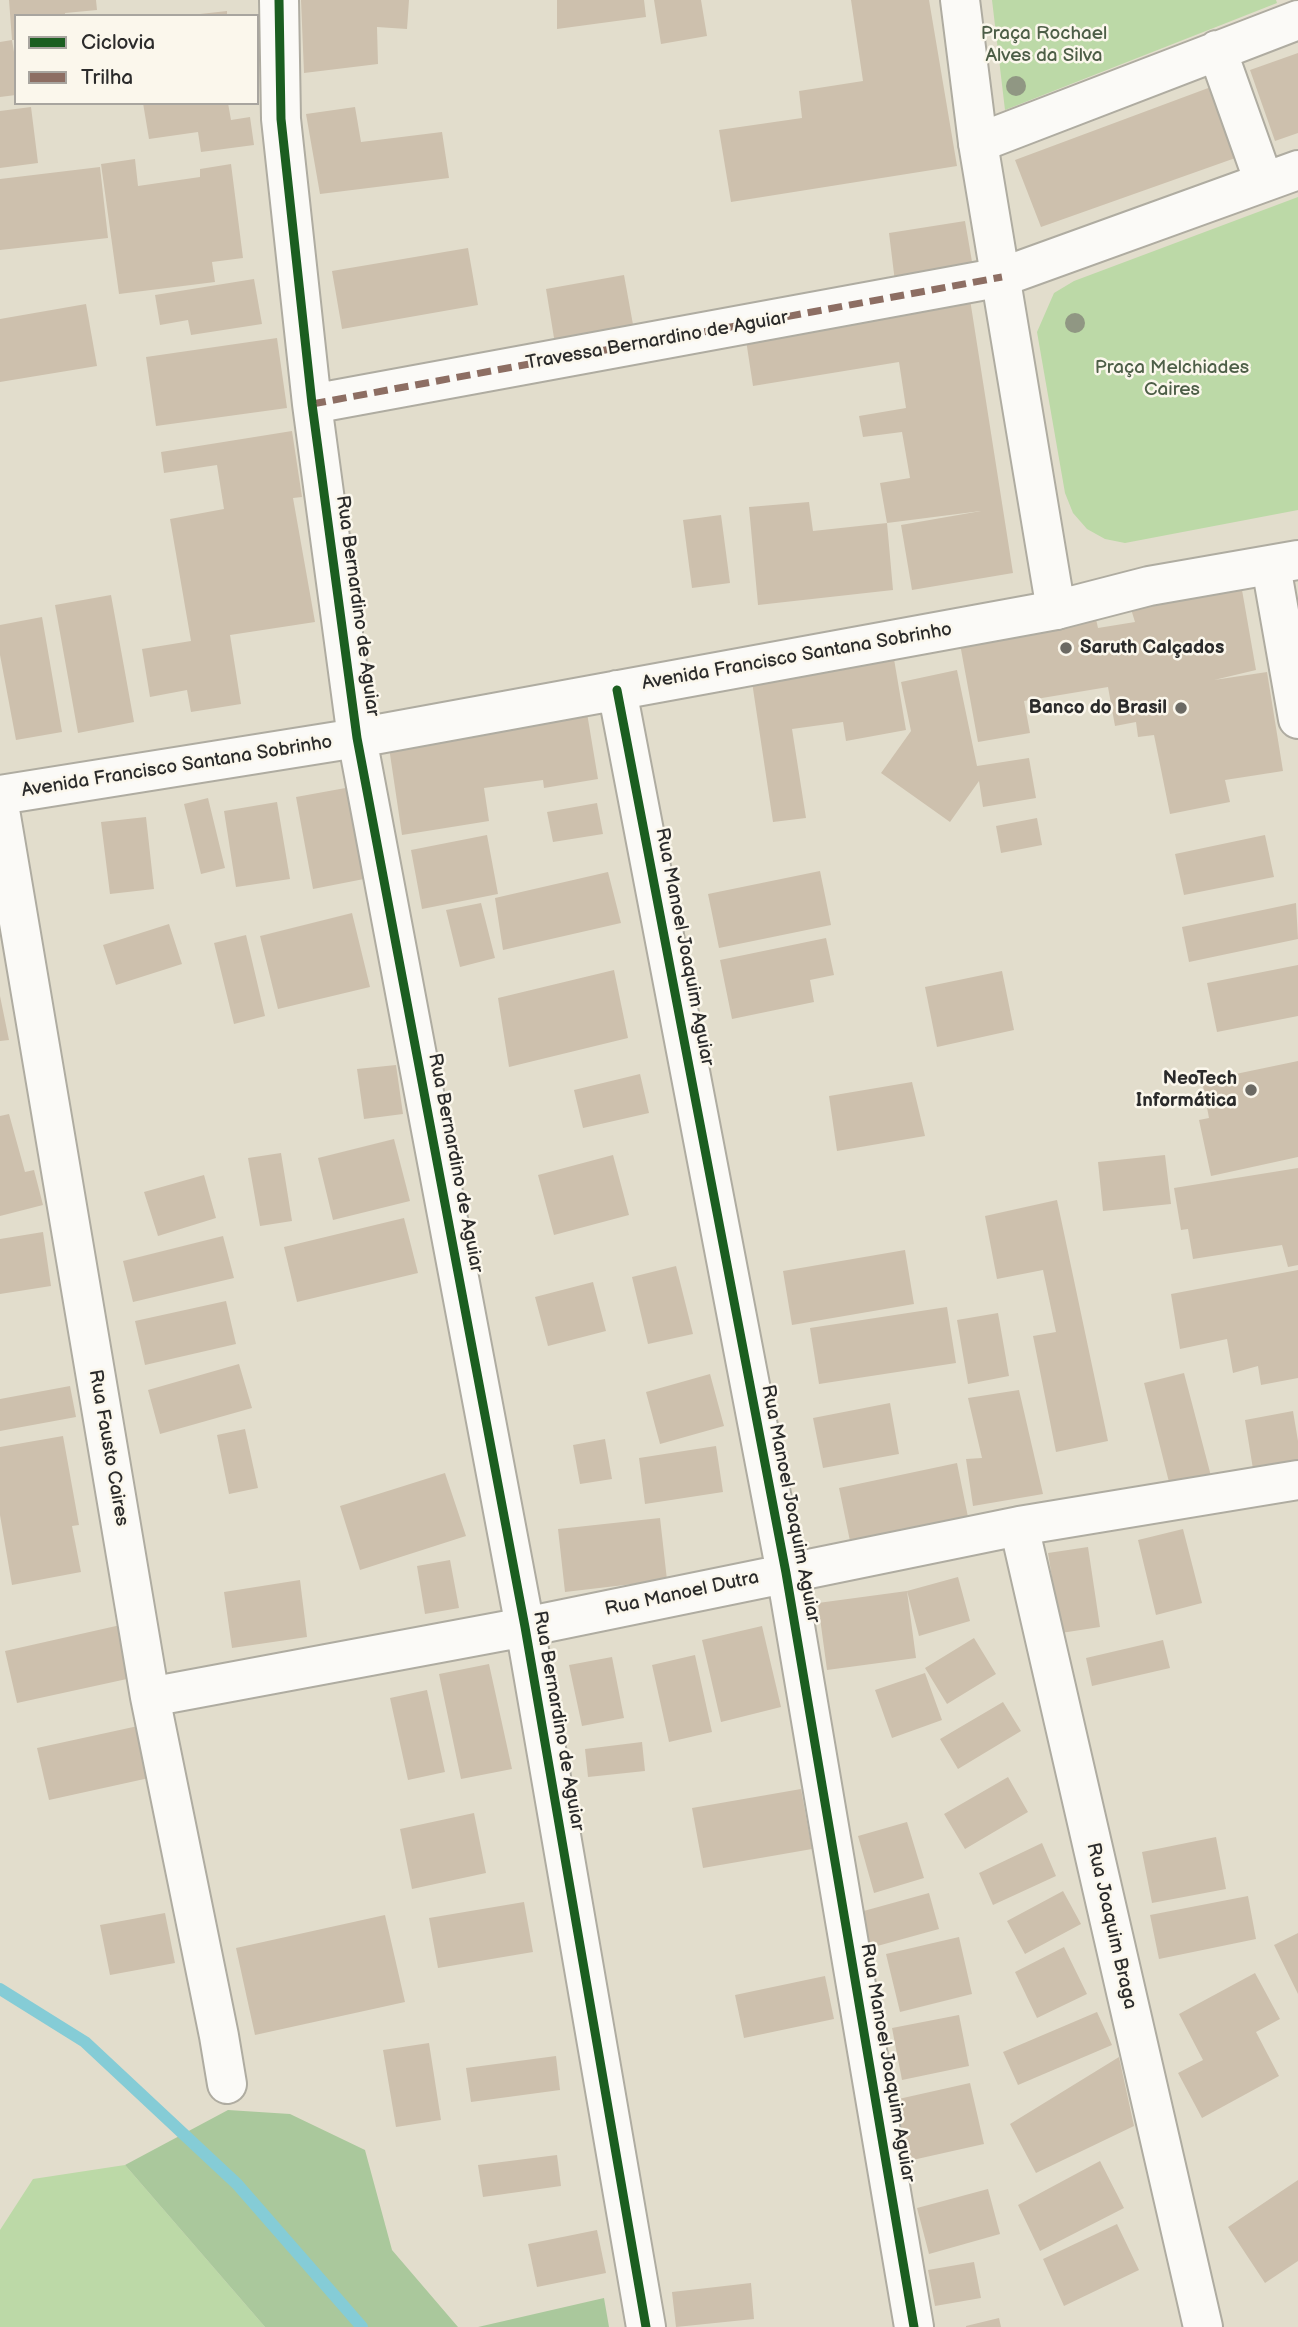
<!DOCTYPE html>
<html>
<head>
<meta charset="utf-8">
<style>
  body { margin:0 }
  #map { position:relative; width:1298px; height:2327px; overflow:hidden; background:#e2ddcc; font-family:"Balsamiq Sans",sans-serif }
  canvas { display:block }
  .legend { position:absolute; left:14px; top:14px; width:245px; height:91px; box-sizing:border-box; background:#fbf7ec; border:2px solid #a8a59f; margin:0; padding:9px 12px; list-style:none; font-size:21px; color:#2b2b2b }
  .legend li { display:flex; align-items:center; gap:14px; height:35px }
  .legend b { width:35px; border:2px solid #a8a59f }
</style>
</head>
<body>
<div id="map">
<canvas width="1298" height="2327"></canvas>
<ul class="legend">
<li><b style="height:9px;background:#1b5e20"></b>Ciclovia</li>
<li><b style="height:9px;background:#8d6e63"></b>Trilha</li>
</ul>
</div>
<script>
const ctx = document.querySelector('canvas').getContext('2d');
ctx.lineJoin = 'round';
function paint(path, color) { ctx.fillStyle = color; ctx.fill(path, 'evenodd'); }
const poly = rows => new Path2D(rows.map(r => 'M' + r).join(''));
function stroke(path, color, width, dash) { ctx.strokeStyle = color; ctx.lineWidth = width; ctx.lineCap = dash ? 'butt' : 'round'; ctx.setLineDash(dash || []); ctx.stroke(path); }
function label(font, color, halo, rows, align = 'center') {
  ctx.font = font + ' "Balsamiq Sans",sans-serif'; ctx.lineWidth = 5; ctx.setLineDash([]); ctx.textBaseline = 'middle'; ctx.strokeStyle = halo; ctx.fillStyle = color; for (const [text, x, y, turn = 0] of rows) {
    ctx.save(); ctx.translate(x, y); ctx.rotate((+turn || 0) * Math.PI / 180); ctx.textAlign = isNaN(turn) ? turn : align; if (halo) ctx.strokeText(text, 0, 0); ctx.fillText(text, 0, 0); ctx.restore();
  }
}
paint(poly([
  [992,0,1276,0,1277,3,1005,110],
  [1298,197,1298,510,1125,543,1105,539,1087,529,1073,513,1065,493,1037,332,1054,293,1074,281],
  [125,2165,265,2327,0,2327,0,2230,33,2179]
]), '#bcd9a7');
paint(poly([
  [228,2110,290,2114,365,2150,392,2250,458,2327,265,2327,125,2165],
  [604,2298,609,2327,478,2327]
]), '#aac89c');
stroke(poly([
  [0,1989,85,2042,237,2184,362,2327]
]), '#85ccd6', 12);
paint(poly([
  [9,0,96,0,97,10,65,13,65,16,16,16,16,40,12,40],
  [301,0,409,0,407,29,377,27,378,64,304,73],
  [557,0,644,0,646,17,557,29],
  [654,0,701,0,707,36,661,44],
  [851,0,929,0,957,166,731,202,719,130,802,118,799,91,863,81],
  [227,11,227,16,200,16,200,14],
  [12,40,16,64,16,95,0,97,0,42],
  [1298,53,1298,133,1275,141,1250,70],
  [1219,84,1241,156,1041,227,1015,160],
  [143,103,228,103,231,120,250,117,254,145,201,152,198,132,149,139],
  [31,107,38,163,0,168,0,111],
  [355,107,361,142,442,132,449,178,320,194,306,114],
  [135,159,138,186,200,177,200,169,231,164,243,258,212,262,215,282,119,294,101,164],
  [100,167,108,238,0,250,0,179],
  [965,221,975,279,896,290,889,233],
  [468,248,478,305,342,329,332,271],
  [624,275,634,330,555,344,546,289],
  [254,279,262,324,191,335,188,320,160,325,155,295],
  [969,293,1013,573,912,590,901,525,981,511,887,523,880,483,910,478,902,432,863,437,859,416,906,408,899,362,753,386,744,327],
  [86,304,97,366,0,382,0,319],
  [277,338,287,408,156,426,146,357],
  [292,431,302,497,293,498,315,622,230,635,241,704,191,712,187,690,150,697,142,649,191,641,170,519,224,509,217,465,164,473,161,452],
  [809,502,813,531,887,523,893,590,758,605,749,507],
  [721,515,730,583,692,588,683,520],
  [1242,590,1256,670,1214,680,1267,672,1283,771,1225,780,1230,802,1170,814,1154,735,1138,737,1136,722,1115,726,1108,687,1024,701,1030,733,978,742,960,644,1096,619,1098,628,1135,622,1131,609],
  [111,595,134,722,78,733,55,605],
  [42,617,62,732,16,740,0,655,0,625],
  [894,659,906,730,846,741,843,722,792,729,806,818,773,822,752,682],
  [957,670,977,766,1029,758,1036,798,983,807,979,781,950,822,881,773,911,731,901,682],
  [586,707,598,779,544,788,543,780,484,788,489,821,402,835,387,734],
  [351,787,369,878,313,889,296,797],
  [208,798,225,868,201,874,184,804],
  [277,802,290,879,236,887,224,811],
  [597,803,603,834,553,842,547,812],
  [146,817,154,889,110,894,101,822],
  [1037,818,1042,845,1001,853,996,826],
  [487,835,498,894,422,909,411,850],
  [1265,835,1274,877,1184,895,1175,854],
  [820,871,831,925,719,948,708,894],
  [608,872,621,923,503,950,495,898],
  [481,903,495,958,460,967,446,910],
  [1296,903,1298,939,1189,962,1182,927],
  [352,913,370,987,278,1009,260,936],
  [169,924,182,964,116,985,103,945],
  [246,935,265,1016,234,1024,214,943],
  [826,938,834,975,810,980,814,1002,732,1019,720,960],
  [1298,965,1298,1016,1217,1032,1207,983],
  [614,970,628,1038,509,1067,498,998],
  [1002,971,1014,1030,937,1047,925,987],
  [0,996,9,1040,0,1041],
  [1298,1061,1298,1157,1211,1176,1199,1120,1209,1118,1202,1081],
  [396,1065,403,1114,364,1119,357,1069],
  [640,1074,649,1113,583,1128,574,1090],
  [912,1082,925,1136,837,1151,829,1096],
  [9,1114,25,1172,34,1170,43,1205,0,1216,0,1116],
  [394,1139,410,1201,333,1220,318,1158],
  [281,1153,292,1221,260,1226,248,1158],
  [613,1155,629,1215,554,1235,538,1175],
  [1165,1155,1171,1204,1103,1211,1098,1162],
  [1298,1168,1298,1265,1288,1267,1282,1245,1193,1259,1188,1229,1181,1230,1174,1188],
  [204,1175,216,1218,158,1236,144,1192],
  [1057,1200,1108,1441,1056,1452,1033,1336,1056,1332,1043,1270,997,1279,985,1216],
  [404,1218,418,1273,297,1302,284,1247],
  [43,1232,51,1286,0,1294,0,1239],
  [223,1236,234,1278,133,1302,123,1261],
  [905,1250,914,1304,792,1325,783,1271],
  [676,1266,693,1334,648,1344,632,1277],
  [1298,1270,1298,1378,1261,1385,1258,1366,1233,1373,1227,1339,1180,1349,1171,1294],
  [593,1282,606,1331,548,1346,535,1297],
  [226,1301,236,1344,145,1365,135,1321],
  [947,1307,956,1363,819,1384,810,1328],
  [998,1313,1009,1376,968,1384,957,1320],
  [239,1364,252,1408,160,1434,148,1390],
  [1184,1373,1211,1476,1170,1486,1144,1383],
  [710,1374,724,1426,660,1444,646,1392],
  [70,1386,76,1417,0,1431,0,1399],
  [1019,1390,1043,1494,973,1506,966,1459,982,1458,968,1398],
  [890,1403,899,1454,823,1468,813,1418],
  [1293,1411,1298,1441,1298,1460,1253,1469,1245,1420],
  [245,1429,258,1488,229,1494,217,1435],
  [63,1436,79,1525,72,1526,81,1572,12,1585,0,1515,0,1447],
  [605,1439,612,1479,580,1484,573,1445],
  [716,1446,723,1492,645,1504,639,1458],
  [957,1463,968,1517,850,1541,839,1488],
  [445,1473,466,1536,360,1570,340,1506],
  [660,1518,667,1580,565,1592,558,1529],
  [1183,1529,1202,1603,1156,1615,1138,1540],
  [1088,1547,1100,1627,1061,1633,1048,1553],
  [450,1560,459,1608,425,1614,417,1566],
  [958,1577,970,1621,919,1636,907,1591,916,1658,827,1670,818,1603,907,1591],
  [300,1580,307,1637,232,1648,224,1592],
  [125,1624,136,1677,17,1703,5,1651],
  [762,1626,781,1707,721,1722,702,1640],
  [974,1638,996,1674,947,1704,925,1668],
  [1163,1640,1170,1668,1092,1686,1086,1658],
  [695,1655,712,1732,669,1742,652,1665],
  [612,1657,624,1718,582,1726,569,1665],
  [489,1664,512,1769,461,1779,439,1674],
  [925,1673,942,1720,892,1738,875,1690],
  [427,1690,445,1772,408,1780,390,1698],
  [1003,1702,1021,1731,958,1769,940,1739],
  [138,1726,149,1778,49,1800,37,1748],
  [642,1742,645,1771,588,1777,585,1749],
  [1008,1777,1028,1812,965,1849,944,1814],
  [801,1789,812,1849,703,1868,692,1808],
  [474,1813,486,1873,412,1889,400,1829],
  [907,1822,924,1878,874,1893,858,1836],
  [1216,1837,1226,1889,1152,1903,1142,1852],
  [1042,1843,1056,1876,993,1905,979,1873],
  [1063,1891,1081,1924,1025,1954,1007,1921],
  [929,1893,939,1929,870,1948,860,1912],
  [1248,1896,1256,1939,1159,1959,1150,1915],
  [524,1902,533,1952,438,1968,429,1918],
  [165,1913,175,1963,110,1975,100,1925],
  [385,1915,405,2002,255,2035,236,1948],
  [1298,1933,1298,1994,1274,1945],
  [959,1937,972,1994,900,2012,886,1954],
  [1064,1947,1087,1994,1037,2018,1015,1972],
  [1255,1973,1280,2019,1256,2032,1279,2076,1202,2118,1178,2073,1203,2060,1179,2014],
  [825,1976,834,2019,744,2038,735,1995],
  [1097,2012,1112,2045,1018,2085,1003,2052],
  [959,2015,969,2066,902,2080,892,2028],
  [429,2043,441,2120,396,2127,383,2050],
  [556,2056,560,2090,471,2102,466,2068],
  [1119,2057,1134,2126,1036,2173,1010,2124],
  [970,2083,984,2144,908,2161,894,2100],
  [557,2155,561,2186,483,2197,478,2165],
  [1100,2161,1124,2208,1040,2251,1018,2205],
  [1298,2180,1298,2261,1265,2283,1228,2227],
  [988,2189,1000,2234,929,2254,917,2208],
  [1117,2224,1139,2270,1064,2306,1043,2259],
  [597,2230,606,2273,537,2287,528,2244],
  [974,2262,981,2298,935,2306,928,2270],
  [751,2283,754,2319,676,2327,672,2292],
  [999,2318,1001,2327,966,2327,966,2326]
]), '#cdc0ad');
const minor = poly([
  [279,0,281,119,312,404,357,738,525,1627,646,2327],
  [1217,50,1264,182],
  [978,143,1298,20],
  [312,404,1002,277,1298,170],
  [1271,566,1298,719],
  [617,690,786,1573,914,2327],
  [0,795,357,738,1056,610],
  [0,810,150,1697,219,2036,227,2084],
  [1019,1526,1203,2327],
  [150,1697,525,1627,1019,1526,1298,1480]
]);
const major = poly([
  [960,0,978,143,1056,610,1149,586,1298,560]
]);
stroke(minor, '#afaca1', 42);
stroke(major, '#afaca1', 42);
stroke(minor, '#fbfaf7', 38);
stroke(major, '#fbfaf7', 38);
stroke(poly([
  [312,404,1002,277]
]), '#8d6e63', 7, [14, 7]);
stroke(poly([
  [279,0,281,119,312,404,357,738,525,1627,646,2327],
  [617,690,786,1573,914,2327]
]), '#1b5e20', 9);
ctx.fillStyle = '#909783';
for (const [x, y] of [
  [1016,86],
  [1075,323]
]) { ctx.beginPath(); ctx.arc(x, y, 10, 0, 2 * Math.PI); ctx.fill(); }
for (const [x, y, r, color] of [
  [1066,648,7,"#6b6963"],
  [1181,708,7,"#6b6963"],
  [1251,1090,7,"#6b6963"]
]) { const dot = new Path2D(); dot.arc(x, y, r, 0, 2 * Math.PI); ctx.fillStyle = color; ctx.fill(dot); stroke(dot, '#fbf7ec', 2.5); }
label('19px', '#4d5e47', '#fbf7ec', [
  ["Praça Rochael",1044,34],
  ["Alves da Silva",1044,56],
  ["Praça Melchiades",1172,368],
  ["Caires",1172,390]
]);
label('19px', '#2b2b2b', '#fbf7ec', [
  ["Travessa Bernardino de Aguiar",657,341,-10],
  ["Rua Bernardino de Aguiar",357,606,82],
  ["Avenida Francisco Santana Sobrinho",797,657,-10],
  ["Avenida Francisco Santana Sobrinho",177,767,-9],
  ["Rua Manoel Joaquim Aguiar",684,947,79],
  ["Rua Bernardino de Aguiar",455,1163,79],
  ["Rua Fausto Caires",108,1448,80],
  ["Rua Manoel Joaquim Aguiar",790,1504,79],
  ["Rua Manoel Dutra",682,1594,-12],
  ["Rua Bernardino de Aguiar",558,1721,80],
  ["Rua Joaquim Braga",1111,1926,77],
  ["Rua Manoel Joaquim Aguiar",887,2063,80]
]);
label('bold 19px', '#2b2b2b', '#fbf7ec', [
  ["Saruth Calçados",1080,648,"left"],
  ["Banco do Brasil",1167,708],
  ["NeoTech",1237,1079],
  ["Informática",1237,1101]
], 'right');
</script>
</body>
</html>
